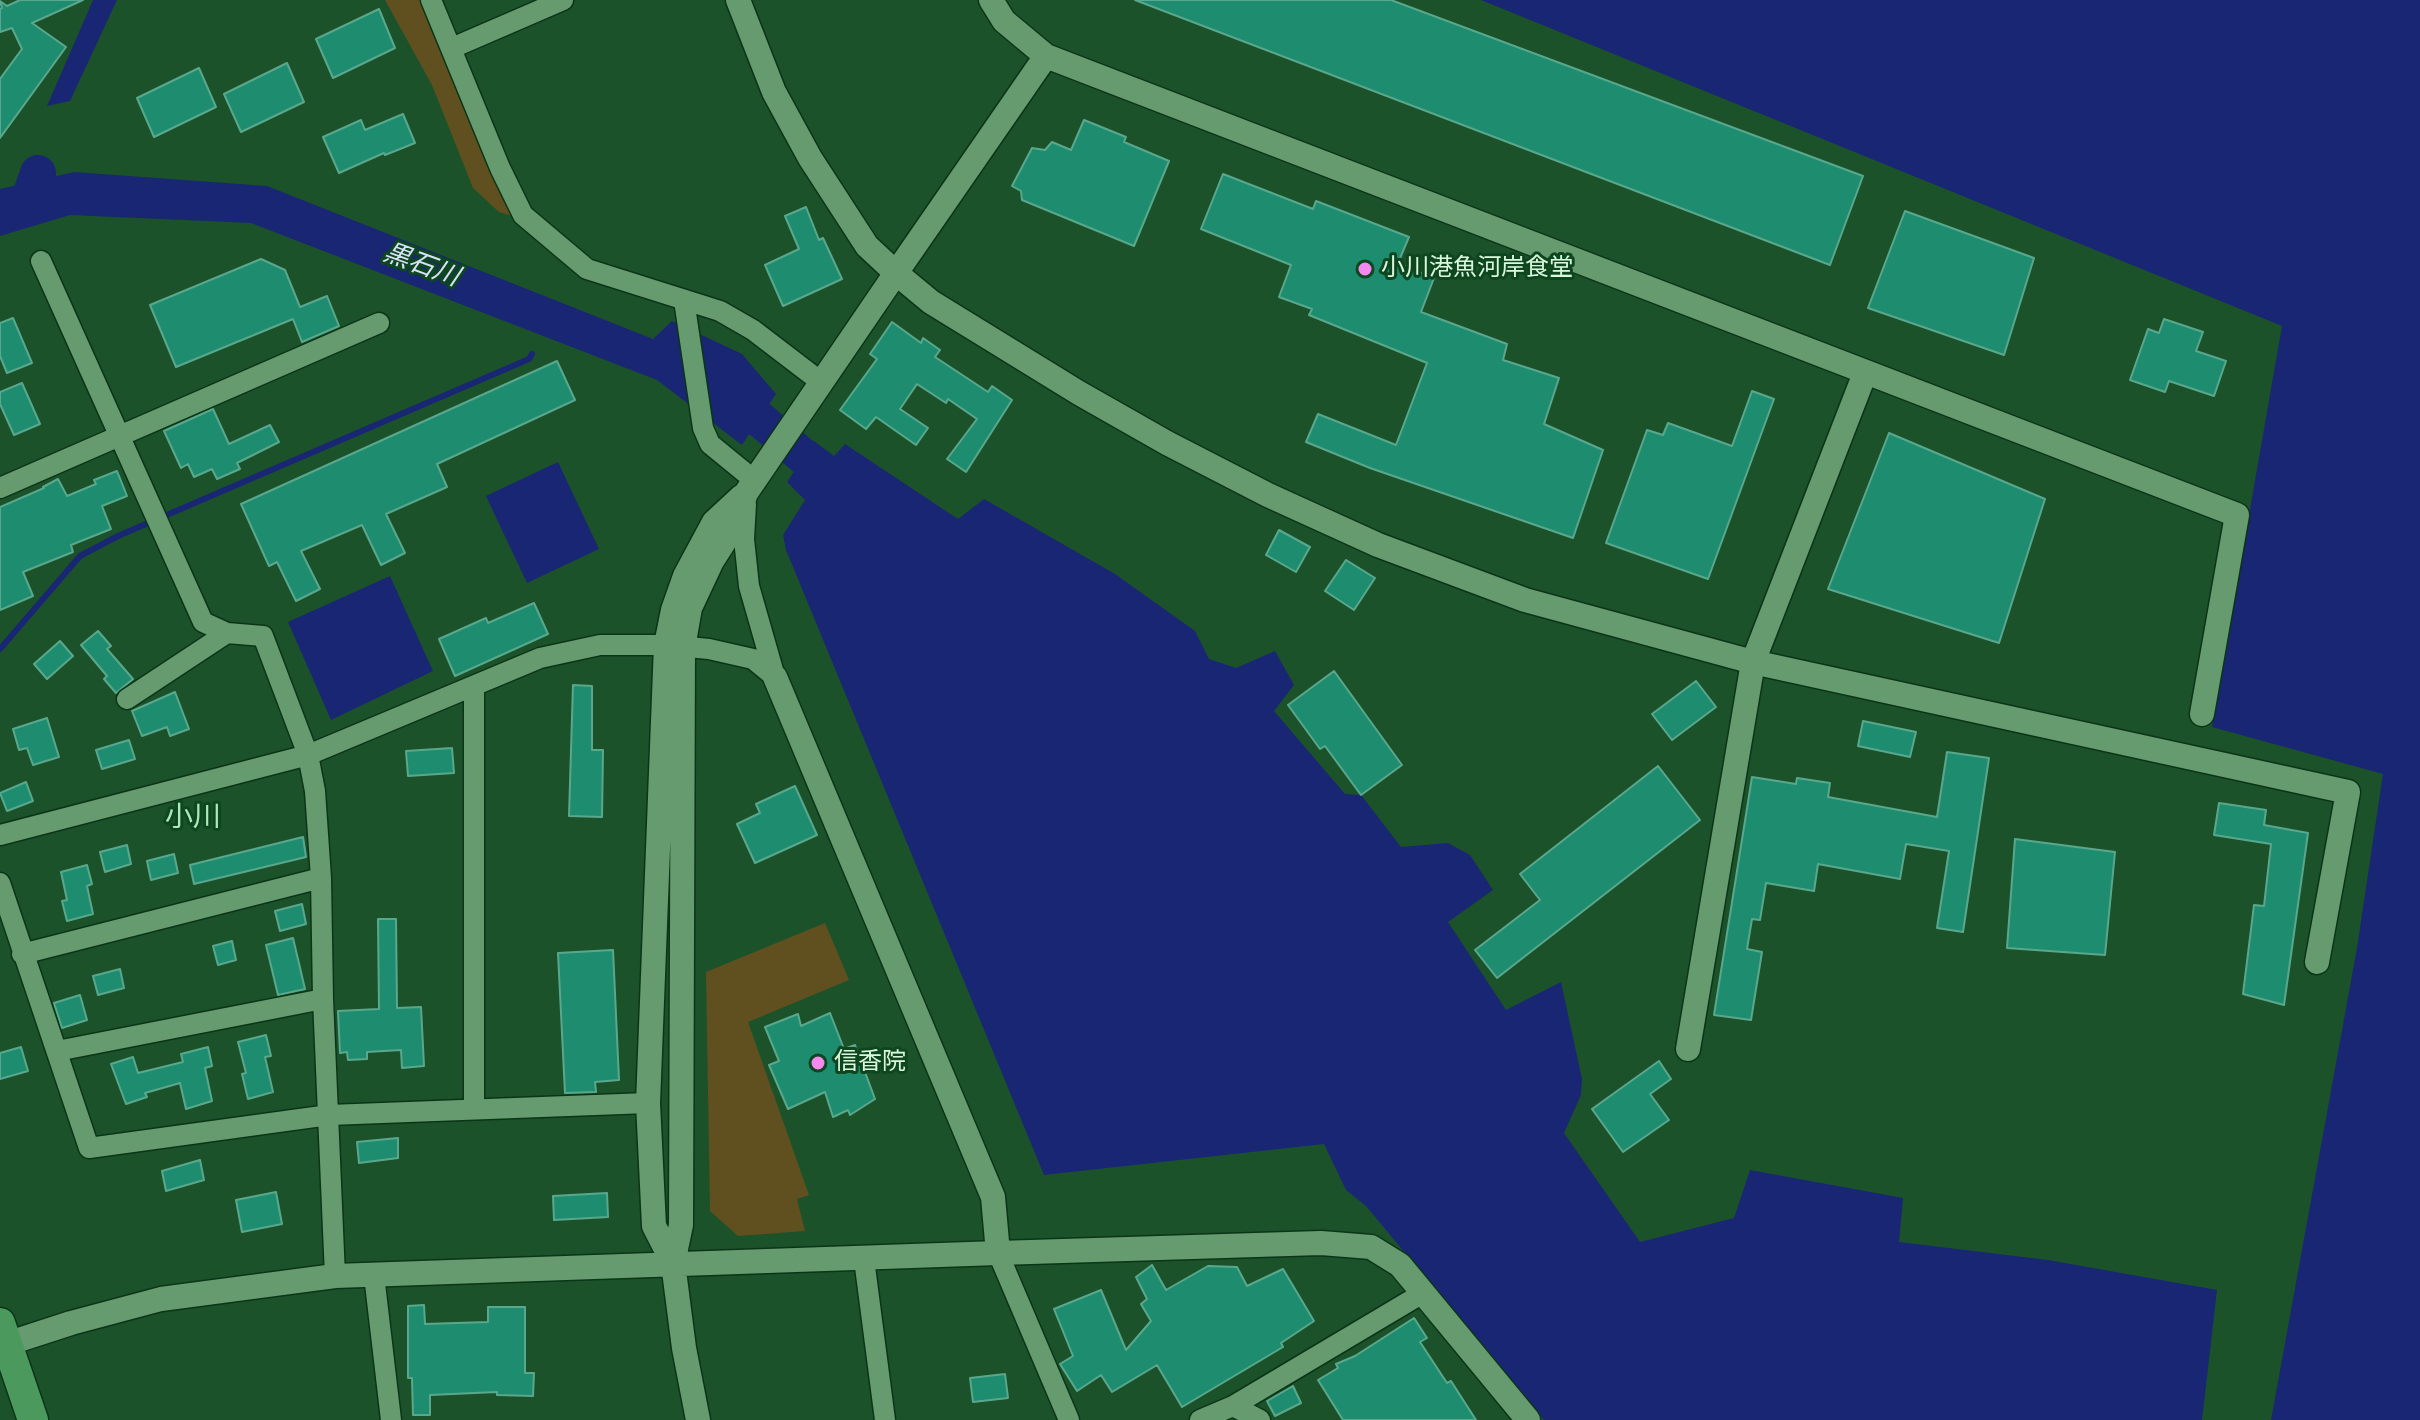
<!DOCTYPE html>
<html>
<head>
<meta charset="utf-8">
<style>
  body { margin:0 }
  canvas { display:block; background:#1c522a }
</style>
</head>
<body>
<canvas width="2420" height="1420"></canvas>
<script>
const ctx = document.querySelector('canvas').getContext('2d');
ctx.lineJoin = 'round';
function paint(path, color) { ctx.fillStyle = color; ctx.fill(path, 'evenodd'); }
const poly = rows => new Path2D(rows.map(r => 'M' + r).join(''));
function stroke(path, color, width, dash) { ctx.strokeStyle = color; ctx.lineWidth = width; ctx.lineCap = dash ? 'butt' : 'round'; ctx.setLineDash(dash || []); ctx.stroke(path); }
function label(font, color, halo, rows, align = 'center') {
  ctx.font = font + ' "Source Serif 4","Noto Sans JP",serif'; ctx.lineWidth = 6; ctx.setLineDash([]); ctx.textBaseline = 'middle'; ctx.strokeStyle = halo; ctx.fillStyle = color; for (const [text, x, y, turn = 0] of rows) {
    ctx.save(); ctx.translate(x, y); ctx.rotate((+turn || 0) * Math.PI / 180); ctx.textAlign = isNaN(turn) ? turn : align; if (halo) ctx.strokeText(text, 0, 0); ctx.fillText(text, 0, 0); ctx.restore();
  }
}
paint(poly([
  [385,0,427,0,519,218,499,212,473,188,432,85],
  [825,923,849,980,748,1022,809,1195,797,1199,805,1231,738,1236,710,1211,706,972]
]), '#604f1f');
paint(poly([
  [93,0,117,0,70,101,47,106],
  [1481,0,2420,0,2420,1420,2271,1420,2357,948,2383,774,2212,727,2282,326],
  [74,172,267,186,653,339,672,321,742,354,776,394,742,445,657,380,251,223,70,215,0,236,0,189],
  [814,441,834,456,845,444,958,519,984,499,1115,574,1195,631,1209,659,1236,668,1275,651,1294,685,1274,711,1345,794,1361,795,1401,847,1448,843,1470,855,1493,890,1448,922,1506,1010,1561,982,1582,1079,1581,1095,1564,1133,1640,1242,1734,1218,1750,1170,1903,1198,1899,1242,2048,1260,2217,1290,2202,1420,1544,1420,1366,1206,1346,1190,1324,1144,1044,1175,786,550,783,535,805,500,787,482],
  [558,462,599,549,527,583,486,496],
  [390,576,433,671,331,720,288,622]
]), '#182673');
stroke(poly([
  [0,649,80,556,118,536,529,359,532,354]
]), '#182673', 6);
stroke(poly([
  [28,202,38,173],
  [723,388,804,457]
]), '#182673', 36);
const building = poly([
  [20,0,83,0,32,23,66,47,0,138,0,79,22,49,12,28,0,32,0,9,2,8,0,1,7,6,20,0],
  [1135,0,1391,0,1863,176,1830,265,1135,0],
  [379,9,395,48,333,78,316,39,379,9],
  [287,63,304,102,241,132,224,94,287,63],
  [199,68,216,107,154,137,137,98,199,68],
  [403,114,415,143,385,155,384,153,339,173,323,137,361,120,365,130,403,114],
  [1084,120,1126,137,1124,142,1169,161,1134,246,1022,200,1021,191,1012,186,1032,148,1045,150,1052,142,1071,150,1084,120],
  [1223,174,1313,209,1316,201,1409,237,1398,263,1434,278,1421,312,1507,344,1503,360,1559,378,1544,424,1603,450,1573,538,1370,468,1306,442,1318,414,1396,445,1427,363,1309,315,1312,309,1279,297,1291,265,1201,229,1223,174],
  [806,207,819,240,823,238,842,279,783,306,765,265,799,249,785,216,806,207],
  [1905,211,2034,258,2004,355,1868,308,1905,211],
  [261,259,285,270,300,307,327,296,339,326,302,342,293,319,176,367,150,305,261,259],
  [13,318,32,363,7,373,0,356,0,323,13,318],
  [2164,319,2203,332,2196,351,2226,361,2214,396,2169,381,2165,392,2130,380,2148,329,2159,333,2164,319],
  [892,322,921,343,923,338,940,350,935,357,988,392,992,386,1012,400,966,472,947,459,977,419,948,399,946,403,917,384,900,409,928,428,916,445,876,417,866,429,840,410,877,359,870,354,892,322],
  [557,361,575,400,437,464,447,487,386,514,405,553,381,565,362,525,301,551,320,589,296,601,277,562,269,566,241,504,557,361],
  [22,383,40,424,14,435,0,404,0,392,22,383],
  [1752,391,1774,399,1708,579,1606,543,1647,430,1663,435,1668,423,1732,446,1752,391],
  [213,409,229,444,270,425,279,442,237,463,240,469,217,479,212,469,194,477,188,464,181,468,164,431,213,409],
  [1889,433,2045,499,1999,643,1828,589,1889,433],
  [117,471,127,496,102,506,111,529,71,545,73,552,23,572,33,596,0,610,0,507,44,488,43,487,58,479,67,496,96,484,94,480,117,471],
  [1279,530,1310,547,1296,572,1266,555,1279,530],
  [1346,560,1375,578,1354,610,1325,591,1346,560],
  [534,603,548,634,455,676,439,639,486,618,488,623,534,603],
  [98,631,111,646,107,649,133,679,116,693,104,679,107,676,81,645,98,631],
  [60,641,73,656,47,679,34,664,60,641],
  [1334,671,1402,765,1361,795,1325,746,1320,749,1288,705,1334,671],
  [1696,681,1716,707,1672,740,1652,714,1696,681],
  [573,685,592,686,592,750,603,750,602,817,569,816,573,685],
  [175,692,189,729,170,736,167,727,142,736,132,711,175,692],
  [47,718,59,757,33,765,27,748,19,750,13,729,47,718],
  [1863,721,1916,732,1910,757,1858,746,1863,721],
  [129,740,135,759,102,769,96,750,129,740],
  [452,748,454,773,408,776,406,751,452,748],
  [1947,752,1989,758,1963,932,1937,928,1949,851,1906,844,1900,879,1818,864,1814,891,1766,883,1760,920,1752,919,1747,949,1762,952,1751,1020,1714,1015,1752,777,1796,784,1797,778,1830,783,1828,797,1937,817,1947,752],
  [1658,766,1700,820,1497,978,1475,950,1540,900,1520,874,1658,766],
  [26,782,33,801,7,811,0,793,26,782],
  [795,786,817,835,755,863,737,824,760,813,756,804,795,786],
  [2219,803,2266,810,2264,825,2308,833,2284,1005,2243,994,2254,905,2264,906,2271,844,2214,835,2219,803],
  [303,837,306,857,194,884,190,865,303,837],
  [2015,839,2115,852,2105,955,2007,948,2015,839],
  [127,845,131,864,105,872,100,852,127,845],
  [174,854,178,873,151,880,147,861,174,854],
  [87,865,92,884,87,886,93,914,67,921,62,901,67,900,61,872,87,865],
  [302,904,306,924,280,931,275,911,302,904],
  [378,919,396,919,397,1008,421,1007,424,1066,402,1068,401,1050,367,1052,367,1059,348,1060,347,1052,340,1053,338,1011,379,1009,378,919],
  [293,938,305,989,278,995,266,945,293,938],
  [232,941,236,960,218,965,213,946,232,941],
  [613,950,619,1080,595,1082,596,1092,565,1093,558,953,613,950],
  [120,969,124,988,98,995,93,976,120,969],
  [80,995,87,1020,62,1028,54,1003,80,995],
  [830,1013,844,1049,855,1045,875,1099,850,1115,848,1110,833,1117,825,1092,788,1109,769,1065,779,1061,765,1027,798,1014,801,1026,830,1013],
  [266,1035,271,1056,265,1057,273,1092,248,1099,242,1074,246,1073,238,1042,266,1035],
  [21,1047,28,1071,0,1079,0,1053,21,1047],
  [208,1047,212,1066,205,1068,212,1101,186,1109,180,1083,145,1093,147,1097,126,1104,111,1064,133,1057,138,1073,183,1062,181,1054,208,1047],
  [1659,1061,1671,1079,1650,1094,1669,1120,1623,1152,1592,1109,1659,1061],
  [398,1138,398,1158,359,1163,357,1142,398,1138],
  [200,1160,204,1180,166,1191,162,1171,200,1160],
  [276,1192,282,1224,242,1232,236,1200,276,1192],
  [607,1193,608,1217,554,1220,553,1196,607,1193],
  [1152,1265,1166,1290,1208,1266,1237,1267,1247,1286,1283,1269,1314,1321,1281,1343,1283,1347,1182,1407,1157,1365,1112,1392,1101,1375,1077,1391,1060,1364,1073,1356,1054,1309,1101,1290,1126,1350,1151,1321,1141,1304,1147,1299,1136,1277,1152,1265],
  [424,1305,425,1324,488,1322,488,1307,525,1307,525,1373,534,1373,533,1396,497,1395,497,1392,430,1395,430,1415,413,1415,412,1378,408,1378,408,1306,424,1305],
  [1414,1318,1427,1338,1420,1342,1447,1383,1451,1381,1476,1420,1343,1420,1318,1380,1338,1368,1336,1364,1355,1356,1414,1318],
  [1005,1374,1008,1398,973,1402,970,1378,1005,1374],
  [1293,1386,1301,1403,1275,1416,1267,1401,1293,1386]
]);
paint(building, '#1e8c6e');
stroke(building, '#59a88d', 2);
const minor = poly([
  [431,0,500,168,523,215,587,269,720,311,753,330,821,382],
  [452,48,563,0],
  [41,261,203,622,227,633,263,636,308,755,315,791,321,878,323,999,335,1276],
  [684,300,703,428,710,444,754,480],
  [0,488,379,323],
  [746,504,744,539,749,586,775,677],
  [474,687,474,1109],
  [127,699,227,633],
  [0,835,308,755,540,658,600,645,666,645,709,649,753,659,775,677],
  [0,883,89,1148,329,1115,648,1103],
  [22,954,321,878],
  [57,1051,323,999],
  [998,1253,1069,1420],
  [864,1259,885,1420],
  [374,1275,391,1420],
  [1233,1406,1260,1420],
  [1200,1420,1233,1406,1423,1293]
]);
const tertiary = poly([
  [991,0,1004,21,1046,56,2237,515,2202,714],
  [1046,56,896,273,931,302,1079,393,1167,443,1268,495,1378,545,1525,600,1753,662,2348,792,2317,962],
  [775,677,993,1197,998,1253,1321,1243,1371,1247,1400,1265,1528,1420],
  [1688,1049,1753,662,1865,373],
  [673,1263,654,1226,648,1103,666,645,673,610,685,576,714,522,741,497],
  [0,1346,71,1323,161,1299,335,1276,998,1253],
  [698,1420,684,1348,673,1263,681,1225,683,648,690,608,712,561,733,528,746,493,896,273,867,246,810,158,774,92,738,0]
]);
const primary = poly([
  [0,1323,33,1420]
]);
stroke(minor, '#0b3517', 23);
stroke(tertiary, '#0b3517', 27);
stroke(primary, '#0b3517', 33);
stroke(minor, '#659b6e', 20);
stroke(tertiary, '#659b6e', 24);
stroke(primary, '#4b995d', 30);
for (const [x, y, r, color] of [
  [1365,269,8,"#f589ef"],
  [818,1063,8,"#f589ef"]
]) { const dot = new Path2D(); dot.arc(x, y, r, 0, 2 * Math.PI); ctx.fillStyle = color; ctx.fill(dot); stroke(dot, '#0e471f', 3); }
label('24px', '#dbf8df', '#0e471f', [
  ["小川港魚河岸食堂",1381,269],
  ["信香院",834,1063]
], 'left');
label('italic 26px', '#d8e1f8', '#0e471f', [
  ["黒石川",421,266,20]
]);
label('28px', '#afe8b8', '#0e471f', [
  ["小川",193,819]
]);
</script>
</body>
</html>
